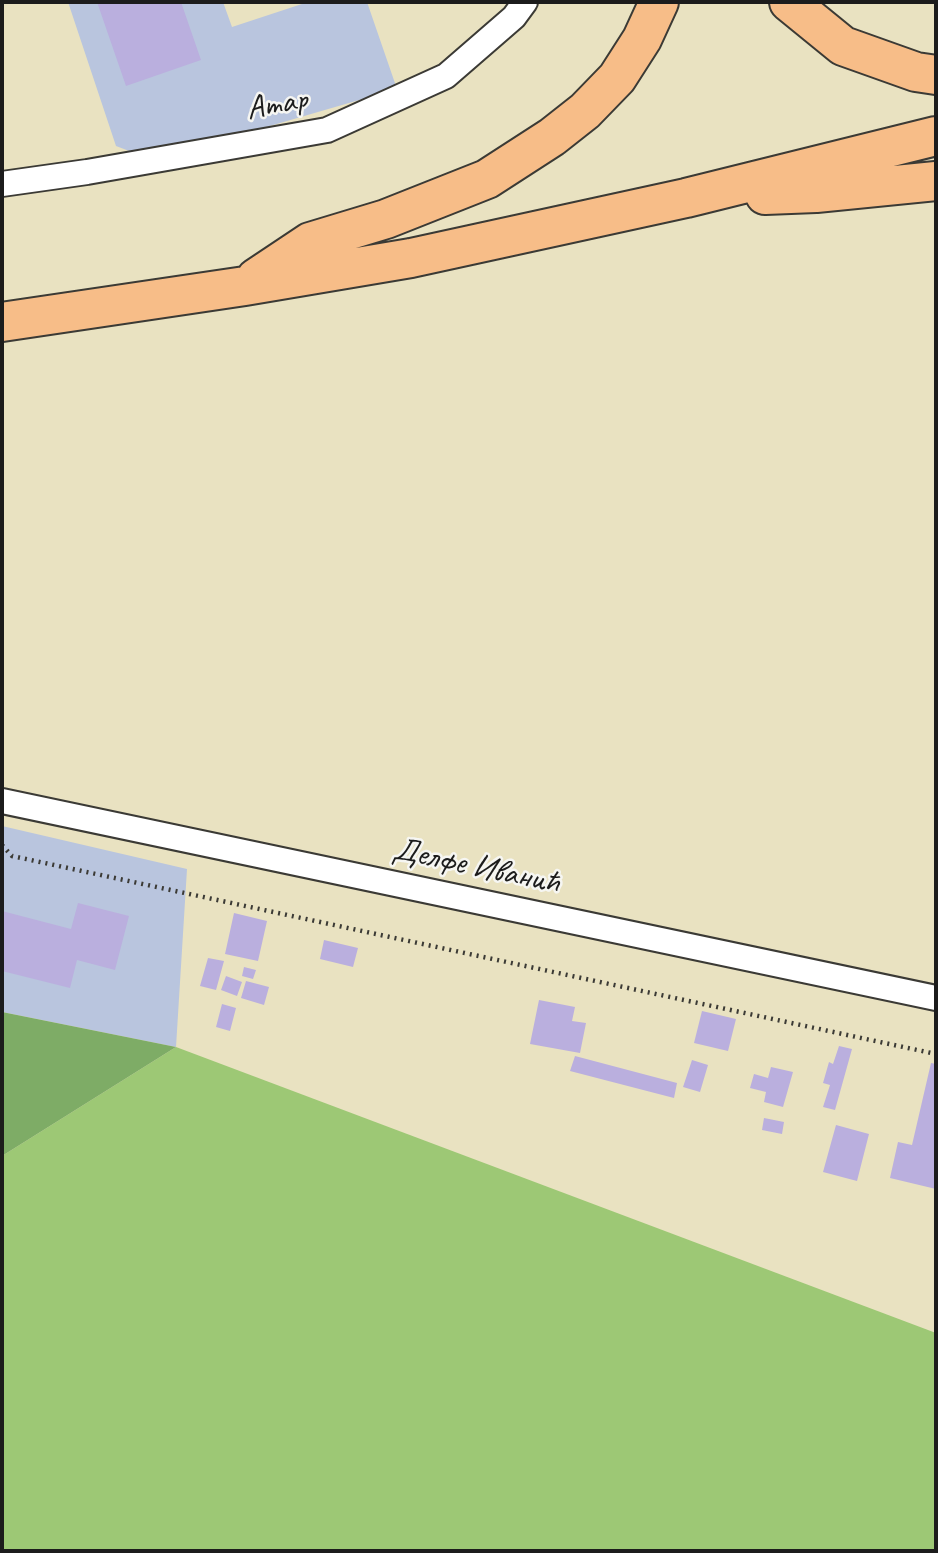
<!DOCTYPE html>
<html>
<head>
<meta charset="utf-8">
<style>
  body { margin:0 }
  #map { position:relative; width:938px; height:1553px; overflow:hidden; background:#e9e2c1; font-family:Caveat,sans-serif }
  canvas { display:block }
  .frame { position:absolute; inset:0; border:4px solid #1c1c1c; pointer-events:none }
</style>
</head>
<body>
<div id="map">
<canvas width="938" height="1553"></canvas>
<div class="frame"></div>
</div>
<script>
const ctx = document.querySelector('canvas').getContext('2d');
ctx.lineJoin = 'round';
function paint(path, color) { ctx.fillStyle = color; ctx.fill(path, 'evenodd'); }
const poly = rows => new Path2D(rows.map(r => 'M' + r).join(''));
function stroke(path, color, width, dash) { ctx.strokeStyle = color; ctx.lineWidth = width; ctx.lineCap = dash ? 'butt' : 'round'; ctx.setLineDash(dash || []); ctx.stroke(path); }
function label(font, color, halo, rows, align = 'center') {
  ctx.font = font + ' Caveat,sans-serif'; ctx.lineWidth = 5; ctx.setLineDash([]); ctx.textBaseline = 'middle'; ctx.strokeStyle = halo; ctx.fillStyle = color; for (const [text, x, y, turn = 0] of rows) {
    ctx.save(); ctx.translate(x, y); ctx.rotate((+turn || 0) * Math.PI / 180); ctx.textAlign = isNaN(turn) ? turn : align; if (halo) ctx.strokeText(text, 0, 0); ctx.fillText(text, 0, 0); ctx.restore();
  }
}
paint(poly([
  [68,2,223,2,232,27,308,2,367,2,397,89,153,160,116,146],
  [2,826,187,869,176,1047,2,1012]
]), '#b9c5de');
paint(poly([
  [176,1047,936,1333,936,1551,2,1551,2,1156]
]), '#9dc875');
paint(poly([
  [2,1012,176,1047,2,1156]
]), '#7eac66');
paint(poly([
  [97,2,181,2,201,60,126,86],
  [78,903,129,916,115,970,77,960,70,988,2,971,2,911,71,929],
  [234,913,267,921,258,961,225,954],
  [324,940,358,948,353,967,320,959],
  [208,958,224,961,216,990,200,986],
  [244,967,256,970,253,979,242,976],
  [226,976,242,982,237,996,221,990],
  [246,981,269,987,264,1005,241,998],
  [539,1000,575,1007,572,1021,586,1023,580,1053,530,1044],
  [222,1004,236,1008,230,1031,216,1027],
  [702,1011,736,1019,728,1051,694,1043],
  [839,1046,852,1049,835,1110,823,1107,830,1085,823,1083,829,1062,833,1064],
  [575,1056,677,1083,674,1098,570,1071],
  [692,1060,708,1065,700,1092,683,1087],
  [931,1063,936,1064,936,1189,890,1178,898,1142,912,1145],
  [771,1067,793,1072,783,1107,764,1102,766,1092,750,1088,754,1074,768,1078],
  [764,1118,784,1122,782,1134,762,1130],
  [836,1125,869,1134,857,1181,823,1172]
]), '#baafde');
const street = poly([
  [2,184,87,172,327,130,446,76,514,17,525,2],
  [2,801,936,998]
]);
const primary = poly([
  [789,2,843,46,916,72,936,75],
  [765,195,816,193,936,181],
  [256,278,310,242,386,219,487,179,552,137,585,111,617,78,642,39,659,2],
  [2,322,245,286,411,258,686,198,936,136]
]);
stroke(street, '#3b3a35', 28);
stroke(primary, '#3b3a35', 42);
stroke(poly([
  [2,845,12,856,936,1054]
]), '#3b3a35', 4.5, [2, 5]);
stroke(street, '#fff', 24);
stroke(primary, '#f7bd88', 38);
label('33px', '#1c1c1c', '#f6f6f2', [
  ["Атар",277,105,-10],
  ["Делфе Иванић",476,867,12]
]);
</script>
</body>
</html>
